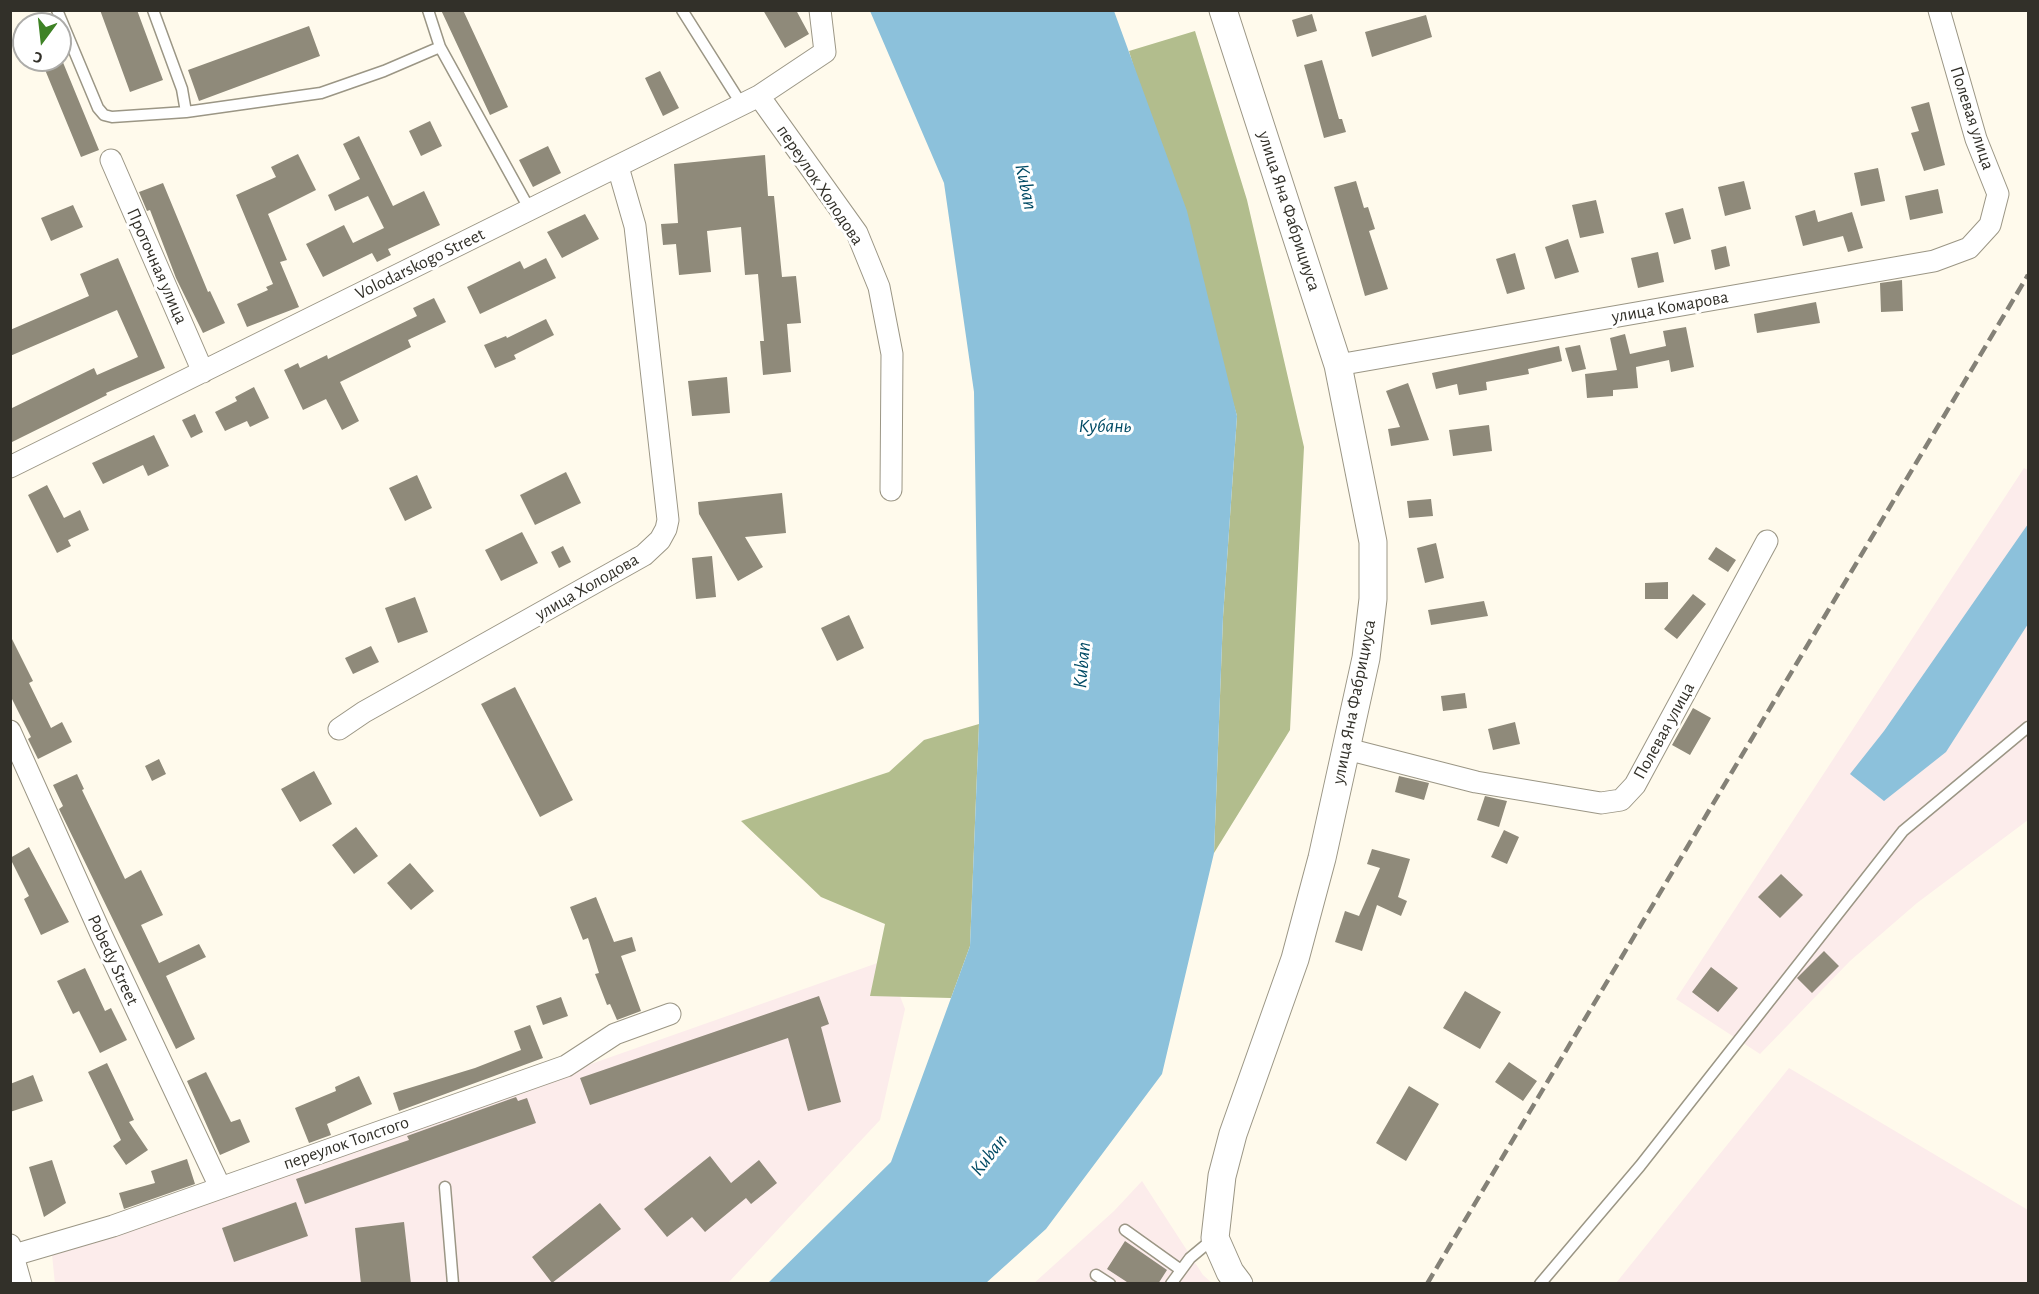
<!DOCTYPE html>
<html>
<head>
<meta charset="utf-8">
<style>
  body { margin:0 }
  #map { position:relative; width:2039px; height:1294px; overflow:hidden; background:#fffaec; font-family:"Alegreya Sans",sans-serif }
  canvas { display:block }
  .frame { position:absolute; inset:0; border:12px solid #323029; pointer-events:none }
  .north { position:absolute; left:12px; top:12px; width:60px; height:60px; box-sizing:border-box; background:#fff; border:2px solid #adaca9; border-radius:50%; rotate:195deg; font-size:16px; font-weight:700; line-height:24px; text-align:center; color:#323029 }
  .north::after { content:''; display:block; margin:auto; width:21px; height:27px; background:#3e8225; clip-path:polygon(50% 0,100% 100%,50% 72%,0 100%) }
</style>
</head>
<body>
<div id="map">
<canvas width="2039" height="1294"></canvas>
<div class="frame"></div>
<div class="north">С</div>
</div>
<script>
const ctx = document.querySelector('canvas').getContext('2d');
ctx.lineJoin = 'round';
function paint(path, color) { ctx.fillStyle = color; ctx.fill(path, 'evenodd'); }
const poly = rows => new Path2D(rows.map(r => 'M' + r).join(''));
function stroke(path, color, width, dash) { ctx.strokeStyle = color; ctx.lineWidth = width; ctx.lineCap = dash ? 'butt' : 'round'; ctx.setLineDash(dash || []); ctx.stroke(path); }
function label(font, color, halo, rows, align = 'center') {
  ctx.font = font + ' "Alegreya Sans",sans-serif'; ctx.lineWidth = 6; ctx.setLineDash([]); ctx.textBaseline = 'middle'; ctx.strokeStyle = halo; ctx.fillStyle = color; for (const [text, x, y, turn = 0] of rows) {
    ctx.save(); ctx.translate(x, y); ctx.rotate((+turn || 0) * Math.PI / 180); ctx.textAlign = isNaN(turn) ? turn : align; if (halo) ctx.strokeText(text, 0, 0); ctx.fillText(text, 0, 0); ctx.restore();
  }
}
paint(poly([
  [2024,468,2028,470,2028,820,1917,903,1850,961,1760,1054,1676,999],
  [886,960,905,1009,880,1120,728,1283,55,1284,52,1254],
  [1789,1068,2028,1210,2028,1283,1616,1283],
  [1142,1181,1203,1275,1212,1283,1033,1284,1114,1211]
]), '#fceceb');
paint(poly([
  [1195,31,1247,200,1304,447,1290,730,1214,853,1223,617,1237,416,1129,51],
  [979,724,970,946,951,998,870,996,885,924,821,897,741,821,889,772,924,740]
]), '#b2bd8d');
paint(poly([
  [870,11,1114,11,1187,211,1237,416,1223,617,1214,853,1162,1074,1046,1229,986,1283,768,1283,891,1162,970,946,979,724,974,392,944,183],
  [2028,524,2028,624,1946,752,1884,801,1850,774,1884,731]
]), '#8cc1db');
paint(poly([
  [100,10,137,10,163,80,130,92],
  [441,10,463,10,508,107,490,115],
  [763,10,796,10,809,34,785,48],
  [1312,14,1317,31,1297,37,1292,20],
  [1426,15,1432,37,1372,57,1365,32],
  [309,26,320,56,199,101,188,70],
  [41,60,62,60,99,150,81,157],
  [1322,60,1339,119,1342,119,1346,132,1324,138,1304,65],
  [660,71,679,108,663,116,645,78],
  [1929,102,1945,165,1924,171,1911,133,1919,131,1911,107],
  [430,121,442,146,421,156,409,131],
  [359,136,393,206,424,191,440,225,388,249,391,255,377,262,372,253,323,277,306,244,344,225,353,243,384,228,368,196,335,211,328,195,360,179,343,144],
  [548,146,561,173,533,187,519,160],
  [298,154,316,190,268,214,287,260,280,262,299,307,247,327,237,304,268,290,266,287,273,284,236,195,276,177,271,167],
  [765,155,768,196,774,196,782,277,796,276,801,323,787,324,791,372,763,375,760,341,764,341,758,274,745,275,741,227,707,231,711,272,679,275,676,244,663,245,661,224,678,223,674,164],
  [1878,168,1885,201,1861,206,1854,173],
  [1356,181,1364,208,1368,207,1375,229,1369,231,1388,289,1365,296,1334,187],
  [1744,181,1751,209,1725,216,1718,187],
  [163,183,208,292,210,291,225,323,203,333,176,278,150,210,147,211,139,192],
  [1938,189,1943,213,1910,220,1905,196],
  [1596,200,1604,233,1580,238,1572,205],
  [73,205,83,227,51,241,41,218],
  [1683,208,1691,239,1674,244,1665,213],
  [1815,210,1818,222,1852,212,1863,248,1848,252,1843,236,1803,246,1795,216],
  [585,214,599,239,562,258,547,232],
  [1568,239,1579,272,1555,279,1545,247],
  [1726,246,1730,266,1715,270,1711,250],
  [1658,252,1664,282,1638,288,1631,258],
  [1515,253,1525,289,1507,294,1496,259],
  [118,258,165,368,106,393,107,395,10,443,10,409,94,368,97,375,138,357,117,310,10,356,10,330,89,296,80,274],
  [546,258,556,278,480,314,467,287,520,261,524,269],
  [1902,280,1903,311,1881,312,1880,283],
  [434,298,446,322,408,340,411,347,340,382,359,421,342,430,326,399,303,410,284,370,298,363,300,368,327,355,328,359,417,316,413,308],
  [1816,302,1820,323,1757,333,1754,314],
  [546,319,554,335,514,355,516,359,495,368,484,345,506,336,507,338],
  [1686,327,1694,367,1671,372,1669,360,1636,367,1638,388,1613,390,1613,396,1587,398,1585,374,1617,370,1610,338,1625,334,1630,354,1666,346,1663,331],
  [1580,345,1586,369,1572,372,1565,348],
  [1559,346,1562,361,1528,369,1529,374,1486,382,1487,390,1459,395,1457,384,1436,389,1432,373],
  [727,377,730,413,692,416,688,381],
  [1408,383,1429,440,1391,446,1388,429,1400,427,1386,391],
  [254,387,269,418,250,427,247,421,225,431,215,412,237,401,235,397],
  [195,414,203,432,191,438,182,420],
  [1489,425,1492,451,1453,456,1449,430],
  [154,435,169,466,148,476,143,465,103,484,92,463],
  [566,472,581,503,535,525,520,495],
  [417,475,432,508,405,521,389,488],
  [47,485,64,518,80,510,89,530,68,540,71,546,57,553,28,495],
  [782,493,786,533,745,537,763,567,738,581,699,514,698,502],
  [1431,499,1433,516,1409,518,1407,501],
  [522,532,538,563,501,581,485,550],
  [1436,543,1444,578,1425,583,1417,548],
  [563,546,571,562,559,568,551,552],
  [1716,547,1736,560,1728,572,1708,559],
  [712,556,716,597,696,599,692,558],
  [1668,582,1668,599,1645,599,1645,583],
  [1693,594,1706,604,1677,639,1664,629],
  [415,597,428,632,398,643,385,608],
  [1484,601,1488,616,1431,625,1428,610],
  [849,615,864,648,837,661,821,628],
  [10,635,33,681,29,683,51,728,62,722,72,742,38,759,28,739,31,737,10,695],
  [371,646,379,662,353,674,345,658],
  [515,687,573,800,540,817,481,704],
  [1465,693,1467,708,1443,711,1441,696],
  [1693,708,1711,718,1690,755,1672,745],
  [1515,722,1520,744,1493,750,1488,729],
  [159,759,166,774,152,781,145,766],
  [314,771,332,804,300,822,281,789],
  [77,774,84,789,82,790,125,879,141,870,163,915,141,925,159,963,199,944,206,957,166,976,195,1039,176,1049,59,809,63,806,53,785],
  [1399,776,1429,783,1424,800,1395,792],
  [1485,796,1507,801,1499,827,1477,820],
  [356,827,378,856,354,874,332,845],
  [1504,830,1519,837,1507,864,1491,857],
  [29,847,69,922,41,935,24,899,29,896,10,858],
  [1372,849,1410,859,1398,897,1407,901,1401,916,1377,905,1362,951,1335,942,1345,911,1359,916,1380,868,1367,864],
  [410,863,434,891,411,910,387,883],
  [1781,874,1803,895,1780,918,1758,897],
  [596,897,614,942,632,937,636,951,621,956,641,1011,617,1020,610,1004,607,1005,595,974,599,973,588,938,583,940,570,907],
  [1824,951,1839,966,1812,993,1797,978],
  [1711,967,1738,988,1718,1012,1692,992],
  [85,968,105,1011,111,1008,127,1040,100,1053,79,1011,73,1014,57,981],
  [1465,991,1501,1012,1480,1049,1443,1028],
  [819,996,829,1024,821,1027,841,1102,808,1111,788,1038,590,1105,580,1078],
  [561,997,568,1016,543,1025,536,1006],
  [530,1025,543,1058,399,1111,393,1093,475,1068,521,1050,514,1031],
  [1509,1062,1537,1081,1523,1101,1495,1082],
  [107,1063,134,1120,129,1122,148,1150,126,1165,113,1146,121,1140,88,1072],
  [206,1072,231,1122,240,1119,250,1142,220,1155,187,1081],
  [33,1075,43,1101,10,1112,10,1084],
  [359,1076,372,1104,327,1124,331,1135,309,1143,295,1108,336,1091,335,1087],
  [1409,1086,1439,1104,1406,1161,1376,1143],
  [516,1097,518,1101,527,1098,536,1123,305,1204,296,1179,409,1140,407,1136],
  [710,1156,731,1183,759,1160,777,1183,751,1204,746,1198,705,1232,692,1217,667,1237,644,1209],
  [187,1159,195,1184,124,1209,119,1193,155,1183,151,1171],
  [52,1160,66,1203,44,1217,29,1167],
  [296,1202,308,1236,234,1262,222,1228],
  [600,1203,621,1229,552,1283,532,1257],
  [404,1222,411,1284,361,1284,355,1228],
  [1125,1241,1167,1270,1158,1284,1130,1284,1107,1269]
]), '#8f8a7a');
const service = poly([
  [57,10,98,108,104,115,112,117,186,112,321,93,384,71,440,47],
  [153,10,182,89,186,112],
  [428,10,440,47,530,210],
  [682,10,742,105],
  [445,1187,453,1284],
  [1125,1230,1181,1270],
  [1096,1275,1110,1284],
  [1171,1284,1190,1258,1214,1238],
  [1540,1284,1640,1166,1903,831,2028,727]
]);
const minor = poly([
  [759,96,857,233,879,287,892,354,891,490],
  [111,160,203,372],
  [1338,365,1934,261,1969,248,1990,225,1998,194,1976,139,1939,10],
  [10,467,759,96,825,52,820,10],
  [339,729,364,712,644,555,660,540,666,529,668,520,635,226,618,167],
  [10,731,101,934,220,1187],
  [1347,749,1476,782,1601,803,1621,800,1635,785,1767,541],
  [10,1245,21,1284],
  [14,1255,113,1226,566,1066,615,1034,670,1014]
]);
const tertiary = poly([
  [1223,10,1338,365,1373,542,1373,599,1366,658,1322,858,1295,959,1233,1134,1222,1176,1215,1238,1230,1272,1239,1284]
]);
stroke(service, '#9b9685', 13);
stroke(minor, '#9b9685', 23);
stroke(tertiary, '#9b9685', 29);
stroke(service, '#fff', 10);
stroke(minor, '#fff', 21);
stroke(tertiary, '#fff', 27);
stroke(poly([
  [1427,1284,2028,275]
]), '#848177', 4.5, [12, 6]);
label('18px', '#323029', '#fff', [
  ["Полевая улица",1972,118,72],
  ["переулок Холодова",820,185,56],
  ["улица Яна Фабрициуса",1289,211,72],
  ["Volodarskogo Street",420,264,-26],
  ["Проточная улица",157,266,66],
  ["улица Комарова",1670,307,-10],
  ["улица Холодова",587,587,-30],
  ["улица Яна Фабрициуса",1354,702,-79],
  ["Полевая улица",1664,731,-61],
  ["Pobedy Street",113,960,65],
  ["переулок Толстого",346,1143,-19]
]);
label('italic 20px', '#004a64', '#fff', [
  ["Kuban",1026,187,78],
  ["Кубань",1105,426],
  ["Kuban",1082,665,-85],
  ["Kuban",989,1155,-52]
]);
</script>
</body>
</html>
